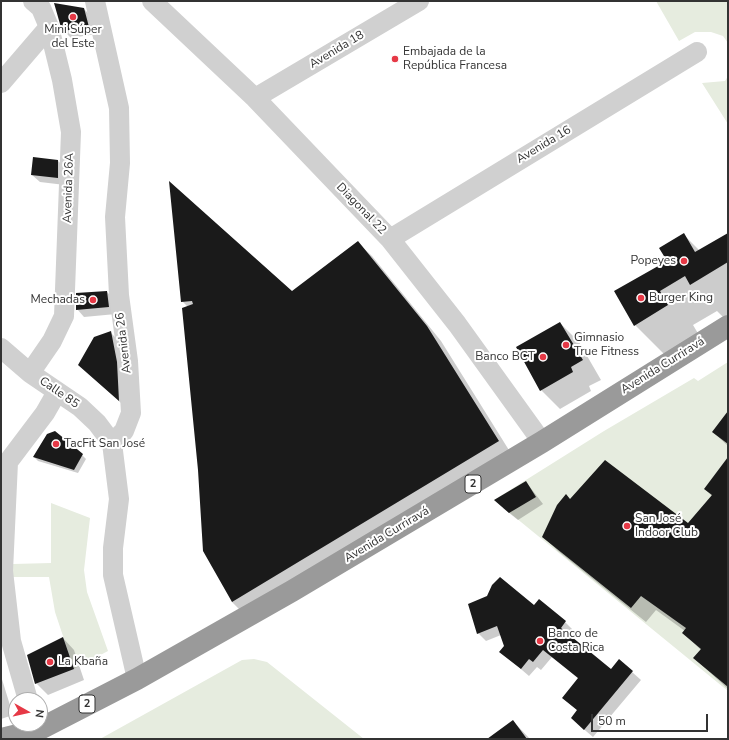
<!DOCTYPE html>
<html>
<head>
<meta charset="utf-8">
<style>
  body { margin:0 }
  #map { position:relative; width:729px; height:740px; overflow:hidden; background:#fff; font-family:"Nunito Sans",sans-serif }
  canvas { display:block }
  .frame { position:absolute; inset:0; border:2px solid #333; pointer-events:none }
  .north { position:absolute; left:8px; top:692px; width:40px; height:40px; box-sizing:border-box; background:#fff; border:1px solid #adadad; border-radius:50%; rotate:98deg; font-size:11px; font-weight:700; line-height:16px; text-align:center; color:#333 }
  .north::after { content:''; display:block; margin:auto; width:14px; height:18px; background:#e63946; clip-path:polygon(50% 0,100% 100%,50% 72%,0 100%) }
  .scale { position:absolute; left:591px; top:714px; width:117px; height:18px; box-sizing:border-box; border:2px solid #333; border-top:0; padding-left:5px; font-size:12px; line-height:14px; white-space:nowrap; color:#333; -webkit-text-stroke:3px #fff; paint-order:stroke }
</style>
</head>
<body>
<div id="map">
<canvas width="729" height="740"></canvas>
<div class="frame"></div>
<div class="north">N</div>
<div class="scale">50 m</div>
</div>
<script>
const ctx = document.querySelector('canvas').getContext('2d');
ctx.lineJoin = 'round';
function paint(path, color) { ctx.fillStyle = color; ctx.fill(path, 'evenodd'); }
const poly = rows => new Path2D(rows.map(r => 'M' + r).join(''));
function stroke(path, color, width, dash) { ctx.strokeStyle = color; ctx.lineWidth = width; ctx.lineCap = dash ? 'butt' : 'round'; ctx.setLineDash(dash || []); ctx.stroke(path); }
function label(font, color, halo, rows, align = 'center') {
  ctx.font = font + ' "Nunito Sans",sans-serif'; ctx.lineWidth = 4; ctx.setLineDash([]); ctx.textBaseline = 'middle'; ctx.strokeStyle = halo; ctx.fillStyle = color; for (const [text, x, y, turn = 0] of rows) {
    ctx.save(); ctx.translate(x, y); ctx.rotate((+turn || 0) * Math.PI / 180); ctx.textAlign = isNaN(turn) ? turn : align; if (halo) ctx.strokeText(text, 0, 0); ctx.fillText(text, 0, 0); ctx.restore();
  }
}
paint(poly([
  [656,1,728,1,728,43,723,36,711,32,695,32,679,41],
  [728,76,728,124,702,83,725,81],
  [728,362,728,691,494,500,604,431,694,378,698,381],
  [51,503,90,518,84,570,87,592,108,651,74,669,55,612,49,577,12,577,13,564,51,563],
  [254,659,267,662,364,739,100,739,242,660]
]), '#e6ecdf');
paint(poly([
  [84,9,92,17,96,34,71,38,63,30],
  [58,161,66,168,65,185,40,182,32,175],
  [728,234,728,317,725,319,717,311,693,325,702,340,669,359,635,325,684,235,700,251],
  [357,242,372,256,441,341,512,455,246,616,232,602,188,307,182,301,292,292],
  [107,292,114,299,116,314,84,317,77,309],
  [560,323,579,342,601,380,589,386,591,391,560,409,541,390],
  [111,333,122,344,130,411,91,376],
  [728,421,728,446,713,432],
  [82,455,86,459,78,473,38,461,34,457],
  [728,458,728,689,694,658,701,650,683,633,685,631,656,610,646,622,558,551,543,536,570,500,688,525,712,496,705,489],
  [526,482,543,504,518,520,503,508],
  [534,607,565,622,573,630,569,636,611,671,632,672,641,680,593,737,580,726,578,711,563,698,579,679,552,657,541,670,537,667,529,676,501,652,505,647,501,635,486,641,478,633],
  [63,638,74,650,84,680,48,695,36,683],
  [1,676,13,715,1,719],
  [513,721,530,739,488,739]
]), '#0003');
paint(poly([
  [54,3,84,8,89,27,62,31],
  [33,157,58,160,58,178,31,175],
  [169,181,292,291,358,241,427,326,499,441,232,602,203,551,198,470,182,308,193,304,192,301,181,302],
  [684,233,695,252,728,233,728,262,690,285,685,276,660,291,668,305,634,326,614,291,667,261,659,248],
  [107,291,109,307,76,310,76,293],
  [560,322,583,360,571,367,573,372,540,391,516,347],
  [111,331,117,362,119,401,78,365,94,337],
  [728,411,728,444,712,432],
  [55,431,83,454,74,470,33,457,47,434],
  [728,457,728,687,693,658,701,649,682,633,686,628,641,596,631,608,542,537,557,505,566,494,570,499,605,460,688,523,712,495,704,489],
  [526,481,536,497,509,513,494,500],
  [500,577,534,605,539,599,566,621,561,628,611,669,619,659,633,671,584,730,571,718,577,710,562,698,578,678,543,650,533,662,529,659,521,669,499,652,504,646,497,626,477,634,468,604,487,596,492,585],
  [63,637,74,669,35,684,27,655],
  [513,720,527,739,487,739]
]), '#1a1a1a');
stroke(poly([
  [95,1,119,108,120,163,115,217,119,295,128,361,131,413,124,431,112,443],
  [152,1,255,98,390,239,457,324,542,442],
  [1,83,49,27],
  [255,98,419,1],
  [390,239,697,52],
  [1,348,30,373,80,407,97,423,112,443,119,499,113,548,113,575,137,679],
  [30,373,52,341,64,316,71,132,62,80,49,27,41,8,33,1],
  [28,700,11,641,3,571,8,462,45,413,57,392]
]), '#d0d0d0', 20);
stroke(poly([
  [1,739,38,730],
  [27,739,38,730,137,679,292,591,542,442,728,326]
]), '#9a9a9a', 22);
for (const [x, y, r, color] of [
  [73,17,4,"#e63946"],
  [395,59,4,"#e63946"],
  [684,261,4,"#e63946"],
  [641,298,4,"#e63946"],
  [93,300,4,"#e63946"],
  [566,345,4,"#e63946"],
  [543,357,4,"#e63946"],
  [56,444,4,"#e63946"],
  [627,526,4,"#e63946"],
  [540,641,4,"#e63946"],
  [50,662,4,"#e63946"]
]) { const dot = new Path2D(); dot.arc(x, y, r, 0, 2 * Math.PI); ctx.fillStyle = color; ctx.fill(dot); stroke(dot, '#fff', 1.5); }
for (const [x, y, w] of [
  [473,484,16],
  [87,704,16]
]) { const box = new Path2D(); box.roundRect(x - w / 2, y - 9, w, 18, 3); ctx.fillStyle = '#fff'; ctx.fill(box); stroke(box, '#333', 1); }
label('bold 11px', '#333', null, [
  ["2",473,484],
  ["2",87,704]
]);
label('12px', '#333', '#fff', [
  ["Mini Súper",73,30,"center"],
  ["del Este",73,44,"center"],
  ["Embajada de la",403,52],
  ["República Francesa",403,66],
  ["Popeyes",676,261,"right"],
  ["Burger King",649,298],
  ["Mechadas",85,300,"right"],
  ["Gimnasio",574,338],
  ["True Fitness",574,352],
  ["Banco BCT",535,357,"right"],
  ["TacFit San José",64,444],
  ["San José",635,519],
  ["Indoor Club",635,533],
  ["Banco de",548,634],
  ["Costa Rica",548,648],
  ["La Kbaña",58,662]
], 'left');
label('12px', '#333', '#fff', [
  ["Avenida 18",337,50,-31],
  ["Avenida 16",544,145,-31],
  ["Avenida 26A",69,188,-88],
  ["Diagonal 22",361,209,46],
  ["Avenida 26",124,343,-97],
  ["Avenida Curriravá",663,366,-32],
  ["Calle 85",59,393,35],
  ["Avenida Curriravá",387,535,-31]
]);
</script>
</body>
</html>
